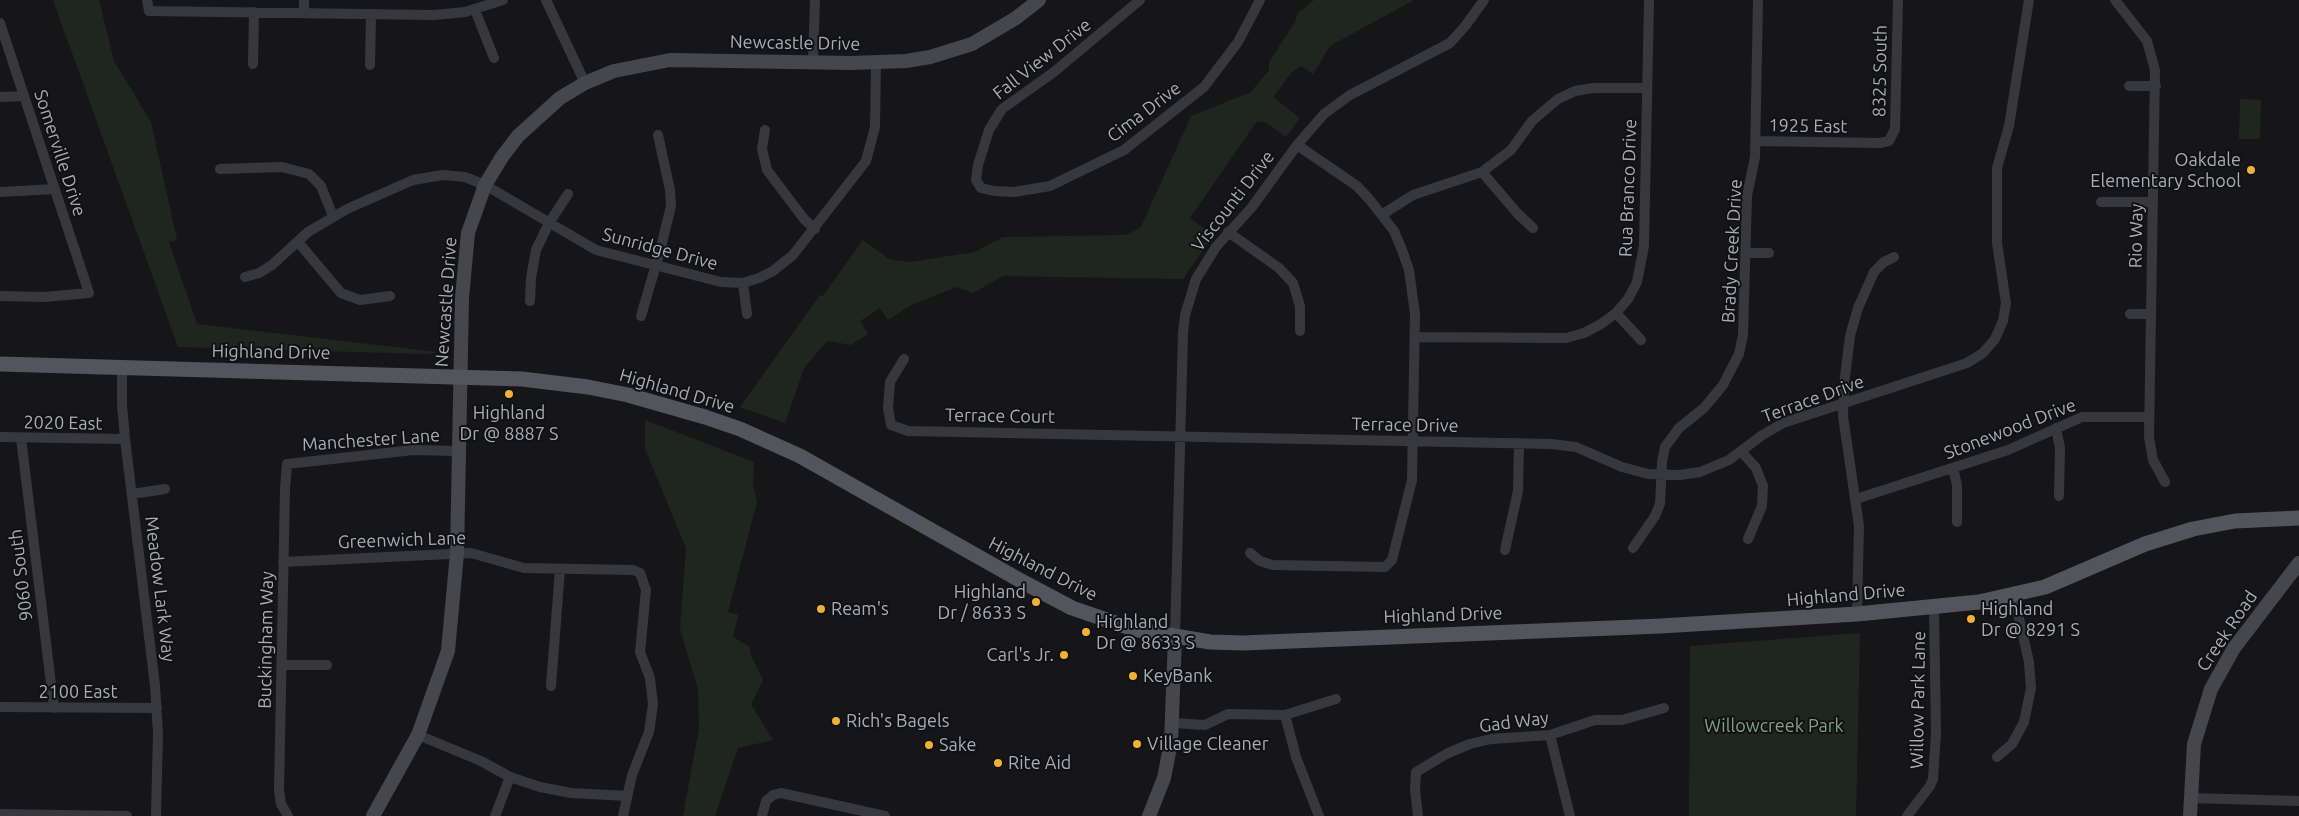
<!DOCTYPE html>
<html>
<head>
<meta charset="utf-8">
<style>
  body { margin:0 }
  canvas { display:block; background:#161618 }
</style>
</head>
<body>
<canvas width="2299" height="816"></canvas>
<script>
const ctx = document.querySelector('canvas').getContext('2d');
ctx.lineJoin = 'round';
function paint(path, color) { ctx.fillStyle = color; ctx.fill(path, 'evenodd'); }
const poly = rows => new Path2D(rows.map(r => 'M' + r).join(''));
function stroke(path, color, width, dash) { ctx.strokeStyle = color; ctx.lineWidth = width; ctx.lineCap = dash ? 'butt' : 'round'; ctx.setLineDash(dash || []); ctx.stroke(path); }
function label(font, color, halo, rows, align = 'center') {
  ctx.font = font + ' Ubuntu,sans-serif'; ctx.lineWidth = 4; ctx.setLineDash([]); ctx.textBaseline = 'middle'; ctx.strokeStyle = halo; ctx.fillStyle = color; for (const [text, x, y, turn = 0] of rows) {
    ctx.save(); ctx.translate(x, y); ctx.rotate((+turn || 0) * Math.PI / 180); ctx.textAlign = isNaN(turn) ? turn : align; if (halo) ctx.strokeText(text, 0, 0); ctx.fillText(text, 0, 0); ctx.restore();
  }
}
paint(poly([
  [53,0,99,0,114,61,151,122,177,240,169,242,197,324,437,352,429,354,178,347],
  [1314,0,1414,0,1330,46,1313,74,1301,66,1292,72,1273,97,1300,118,1286,137,1267,123,1257,121,1190,218,1213,235,1183,279,1003,276,973,293,957,287,913,304,888,320,880,308,860,321,868,334,851,345,827,341,804,368,785,423,740,407,820,295,823,296,863,240,889,259,910,262,975,252,1003,237,1126,235,1141,227,1191,116,1251,92,1269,70,1269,62,1295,22,1298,13],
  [2240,99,2261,100,2260,139,2239,139],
  [645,420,754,462,753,484,757,502,728,612,738,615,733,637,750,647,750,653,763,680,751,704,773,740,738,748,715,816,683,816,699,728,698,689,680,629,686,548,645,449],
  [1860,633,1856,816,1689,816,1690,646]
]), '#1e261f');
stroke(poly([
  [147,0,149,11,434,15,465,12,503,0],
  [546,0,585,83],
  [1140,0,1054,72,1002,109,989,130,978,165,976,180,981,188,994,191,1014,192,1050,186,1124,150,1204,87,1238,42,1260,0],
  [2115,0,2147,41,2155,70,2149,437,2153,460,2165,482],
  [475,10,494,58],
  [304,13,304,0],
  [0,23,89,293,44,297,0,296],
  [813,61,815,0],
  [253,64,254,12],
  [370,65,371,14],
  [2129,86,2156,86],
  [0,97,24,96],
  [765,130,762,149,767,170,804,219,815,229],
  [1755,141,1880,143,1889,141,1895,129,1898,0],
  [220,169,282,167,309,174,321,186,333,216],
  [1482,172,1518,214,1533,228],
  [0,192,55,189],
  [2101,202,2153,202],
  [1383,214,1413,195,1482,172,1511,150,1532,121,1558,99,1575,91,1593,88,1647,88],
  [1228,232,1279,268,1293,283,1300,306,1300,331],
  [298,242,341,293,360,300,390,296],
  [1746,253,1769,253],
  [245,277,259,273,272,265,308,232,347,209,413,180,443,175,465,177,485,185,596,250,721,282,743,283,759,278,773,271,793,255,866,161,875,127,876,63],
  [743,283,747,314],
  [530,301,531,278,536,250,549,223,568,194],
  [1616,313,1641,340],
  [2130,314,2151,314],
  [641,316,660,251,671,206,670,190,658,135],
  [1416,337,1566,338,1584,333,1601,324,1616,313,1628,299,1637,282,1644,246,1649,0],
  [904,359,890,382,888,408,891,425,908,431,1551,444,1576,447,1622,467,1648,474,1680,475,1700,472,1729,460,1761,436,1783,423,1967,363,1983,353,1995,339,2003,321,2006,303,1997,243,1997,168,2009,126,2029,0],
  [122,367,122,404,125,439,155,686,158,733,156,816],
  [2056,428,2060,448,2059,496],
  [0,437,125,439],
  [21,438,54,708],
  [1741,451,1756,468,1763,486,1762,506,1748,539],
  [1953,468,1957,485,1957,522],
  [132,494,165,489],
  [1856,499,2008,450,2082,417,2149,417],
  [1633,548,1655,516,1660,504,1662,462,1665,447,1679,428,1704,408,1723,385,1739,354,1743,335,1747,196,1755,157,1758,0],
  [1505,550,1518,491,1519,443],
  [1250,553,1260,561,1273,565,1385,567,1392,560,1412,480,1415,314,1409,270,1402,250,1394,231,1370,200,1357,186,1297,145],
  [283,562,471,553,524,568,633,570,640,573,646,590,640,652,650,678,653,704,649,732,632,775,623,816],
  [1857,614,1859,526,1843,416,1844,385,1850,336,1858,308,1874,272,1884,262,1894,257],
  [1175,638,1183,333,1185,315,1196,279,1216,247,1252,207,1297,145,1324,114,1350,95,1450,43,1466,25,1484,0],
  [281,665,327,665],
  [551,686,560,569],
  [0,707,157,708],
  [1285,715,1296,757,1319,816],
  [1173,723,1205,725,1228,714,1285,715,1336,699],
  [418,735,481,761,510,777,540,787,571,793,627,796],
  [1550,735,1570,816],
  [1997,757,2012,744,2024,722,2031,688,2029,662,2014,596],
  [2190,798,2299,801],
  [0,814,127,816],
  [288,816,281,804,279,790,285,489,287,464,413,450,458,451],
  [495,816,510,777],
  [762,816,766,801,773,795,781,793,885,816],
  [1418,816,1415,789,1416,772,1448,753,1470,744,1491,739,1550,735,1595,720,1622,720,1664,708],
  [1907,816,1930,786,1933,779,1936,733,1934,607]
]), '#37383d', 10);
stroke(poly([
  [373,816,418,735,448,651,457,553,462,298,468,233,485,185,502,157,518,136,560,98,585,83,614,71,670,60,851,63,906,61,930,57,972,44,1016,18,1039,0],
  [1149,816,1164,778,1171,742,1175,638],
  [2190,816,2194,744,2211,689,2234,648,2299,563]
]), '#45474d', 14);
stroke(poly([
  [0,364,522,379,588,387,628,395,705,417,740,429,800,456,1023,582,1072,608,1133,629,1210,642,1243,643,1661,626,1857,614,1979,602,2045,587,2145,544,2193,529,2235,521,2299,518]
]), '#53555c', 15);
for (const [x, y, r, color] of [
  [2251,170,5,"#f2b134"],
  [509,394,5,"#f2b134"],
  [1036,602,5,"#f2b134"],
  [821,609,5,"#f2b134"],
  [1971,619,5,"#f2b134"],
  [1086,632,5,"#f2b134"],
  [1064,655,5,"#f2b134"],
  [1133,676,5,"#f2b134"],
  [836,721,5,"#f2b134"],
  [1137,744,5,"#f2b134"],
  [929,745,5,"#f2b134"],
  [998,763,5,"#f2b134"]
]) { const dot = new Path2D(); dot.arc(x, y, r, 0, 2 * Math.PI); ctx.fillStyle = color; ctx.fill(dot); stroke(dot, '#111113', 2); }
label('18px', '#a8adb8', '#111113', [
  ["Newcastle Drive",795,43,1],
  ["Fall View Drive",1042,59,-38],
  ["8325 South",1880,71,-89],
  ["Cima Drive",1144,112,-37],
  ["1925 East",1808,126,1],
  ["Somerville Drive",60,153,72],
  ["Rua Branco Drive",1628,188,-88],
  ["Viscounti Drive",1233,201,-52],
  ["Rio Way",2136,236,-89],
  ["Sunridge Drive",660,249,15],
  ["Brady Creek Drive",1732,251,-87],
  ["Newcastle Drive",446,302,-86],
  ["Highland Drive",271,352,1],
  ["Highland Drive",677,391,16],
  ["Terrace Drive",1813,399,-20],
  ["Terrace Court",1000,416,1],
  ["2020 East",63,423,1],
  ["Terrace Drive",1405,425,1],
  ["Stonewood Drive",2010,429,-21],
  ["Manchester Lane",371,440,-4],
  ["Greenwich Lane",402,540,-2],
  ["Highland Drive",1043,569,27],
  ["9060 South",21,575,-97],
  ["Meadow Lark Way",160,589,83],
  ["Highland Drive",1846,595,-5],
  ["Highland Drive",1443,615,-2],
  ["Creek Road",2227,631,-56],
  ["Buckingham Way",266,640,-89],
  ["2100 East",78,692],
  ["Willow Park Lane",1918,700,-89],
  ["Gad Way",1514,722,-7]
]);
label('18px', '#a8adb8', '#111113', [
  ["Oakdale",2241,160,"right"],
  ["Elementary School",2241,181,"right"],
  ["Highland",509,413,"center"],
  ["Dr @ 8887 S",509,434,"center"],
  ["Highland",1026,592,"right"],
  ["Dr / 8633 S",1026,613,"right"],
  ["Ream's",831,609],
  ["Highland",1981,609],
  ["Dr @ 8291 S",1981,630],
  ["Highland",1096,622],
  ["Dr @ 8633 S",1096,643],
  ["Carl's Jr.",1054,655,"right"],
  ["KeyBank",1143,676],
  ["Rich's Bagels",846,721],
  ["Village Cleaner",1147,744],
  ["Sake",939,745],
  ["Rite Aid",1008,763]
], 'left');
label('18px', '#7fa381', '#111113', [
  ["Willowcreek Park",1774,726]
]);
</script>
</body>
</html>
